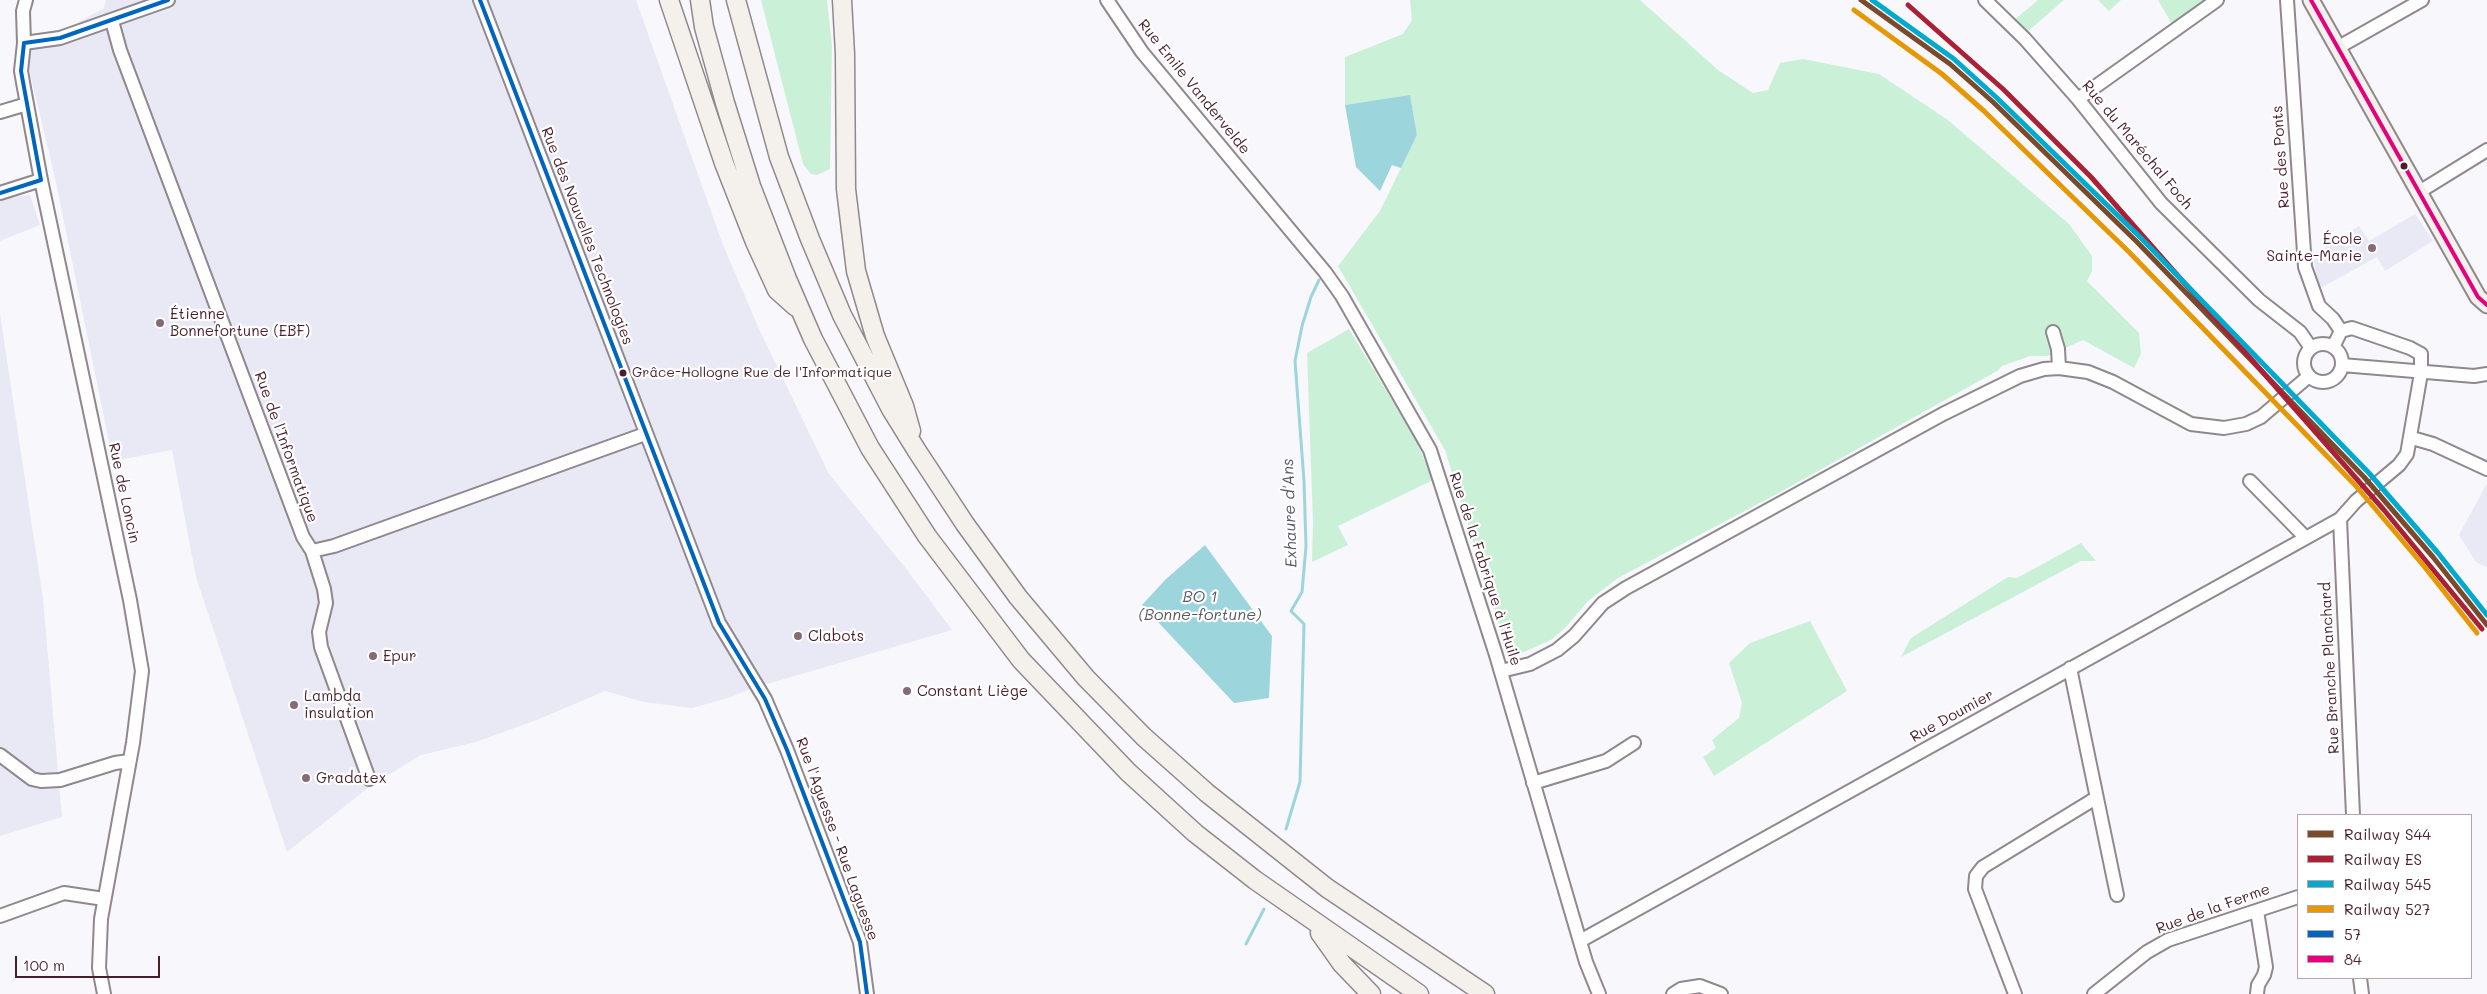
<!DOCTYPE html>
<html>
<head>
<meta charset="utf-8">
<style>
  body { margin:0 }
  #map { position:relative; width:2487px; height:994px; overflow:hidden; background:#f7f7fc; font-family:Mali,sans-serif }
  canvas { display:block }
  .legend { position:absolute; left:2297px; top:814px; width:175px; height:165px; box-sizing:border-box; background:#fff; border:1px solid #b7a5aa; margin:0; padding:6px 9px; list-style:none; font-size:15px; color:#4a1f2b }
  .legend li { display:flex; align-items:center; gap:10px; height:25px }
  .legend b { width:25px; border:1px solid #b7a5aa }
  .scale { position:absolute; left:15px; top:956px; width:145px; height:22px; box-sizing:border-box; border:2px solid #4a1f2b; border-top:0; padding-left:6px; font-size:15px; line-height:18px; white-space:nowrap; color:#4a1f2b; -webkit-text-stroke:4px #fff; paint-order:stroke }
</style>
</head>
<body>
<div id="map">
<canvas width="2487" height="994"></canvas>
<ul class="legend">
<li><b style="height:6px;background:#7a4b2a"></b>Railway S44</li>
<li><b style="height:6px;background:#aa2135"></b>Railway ES</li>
<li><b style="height:6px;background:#00a9ce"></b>Railway 545</li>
<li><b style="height:6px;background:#e69804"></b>Railway 527</li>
<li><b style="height:6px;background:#0065bd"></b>57</li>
<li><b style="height:6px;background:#e5007d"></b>84</li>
</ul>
<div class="scale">100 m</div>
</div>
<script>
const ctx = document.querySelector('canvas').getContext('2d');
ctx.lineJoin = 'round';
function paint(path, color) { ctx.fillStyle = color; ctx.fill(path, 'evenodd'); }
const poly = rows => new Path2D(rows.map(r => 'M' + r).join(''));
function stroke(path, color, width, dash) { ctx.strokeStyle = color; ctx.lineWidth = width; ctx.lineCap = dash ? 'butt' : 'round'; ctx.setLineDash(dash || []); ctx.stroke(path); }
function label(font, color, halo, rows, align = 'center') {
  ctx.font = font + ' Mali,sans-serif'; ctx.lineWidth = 4.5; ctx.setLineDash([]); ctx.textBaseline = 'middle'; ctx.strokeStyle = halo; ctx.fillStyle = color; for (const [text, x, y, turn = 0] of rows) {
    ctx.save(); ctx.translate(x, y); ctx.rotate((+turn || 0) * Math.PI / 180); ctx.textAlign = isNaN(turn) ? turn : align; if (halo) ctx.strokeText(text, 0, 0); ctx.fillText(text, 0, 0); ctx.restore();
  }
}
paint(poly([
  [106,0,636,0,723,245,759,329,829,474,904,566,952,630,750,689,731,697,692,708,644,702,605,691,539,719,476,742,421,755,369,787,287,852,196,577,172,450,113,461,55,178,25,52,104,8],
  [30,195,40,225,0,241,0,198],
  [2415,214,2433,241,2385,271,2377,257,2319,289,2313,255,2359,226,2369,241],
  [0,314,43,599,62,817,0,836],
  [2487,483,2487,567,2476,562,2459,535]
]), '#e8e9f5');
paint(poly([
  [761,0,827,0,832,46,830,169,817,175,811,174,803,164],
  [1410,0,1640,0,1718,70,1753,93,1768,90,1780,63,1803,59,1879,74,1948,120,2069,224,2092,256,2092,271,2087,281,2139,333,2141,354,2134,368,2083,340,2047,356,2030,356,2002,366,1997,371,1775,495,1618,578,1588,601,1565,628,1551,640,1515,656,1508,654,1445,450,1338,266,1380,211,1417,135,1410,96,1345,105,1345,57,1403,34,1412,20],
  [2038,0,2064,0,2026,33,2014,20],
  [2098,0,2121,0,2109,11],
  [2158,0,2206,0,2172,24],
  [1349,329,1416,440,1433,480,1338,526,1348,545,1312,562,1313,521,1307,353],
  [2081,543,2096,561,2081,561,1901,657,1911,638,2008,577,2017,578],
  [1810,621,1847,691,1714,776,1703,757,1716,748,1712,740,1739,718,1742,703,1729,663,1750,643]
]), '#caf1d7');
paint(poly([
  [1410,95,1417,135,1401,168,1392,165,1380,191,1356,167,1345,105],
  [1205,545,1272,636,1269,698,1234,703,1142,605,1166,579]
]), '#9dd5dd');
stroke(poly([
  [1286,829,1300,782,1304,624,1291,611,1302,592,1306,546,1304,481,1295,361,1302,326,1311,297,1319,280],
  [1246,944,1264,909]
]), '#9dd5dd', 3);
const minor = poly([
  [26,0,23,11,24,43,21,71,24,88,41,180,130,600,142,671,133,743,101,919,99,968,104,994],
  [480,0,719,623,765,699,787,750,860,942,867,994],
  [1107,0,1142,52,1325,272,1342,296,1430,450,1496,655,1586,962,1599,994],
  [1985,0,2025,39,2078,99,2161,203,2259,300,2300,332,2311,348],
  [2287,0,2305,267,2319,306,2333,319,2341,331],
  [112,21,120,50,303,537,312,551,334,546,645,434],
  [24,43,60,38,168,0],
  [2337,48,2422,0],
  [2078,99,2217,0],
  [0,112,27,104],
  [2419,192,2487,150],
  [0,193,41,180],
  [2053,332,2058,349,2059,368],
  '2304 363a19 19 0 1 1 38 0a19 19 0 1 1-38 0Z',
  [2342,365,2474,376,2487,374],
  [2412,438,2433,444,2487,469],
  [2250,481,2305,537],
  [2340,519,2353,815],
  [312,551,324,589,326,603,319,632,321,647,369,779],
  [2070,668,2117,895],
  [1501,671,1530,664,1557,650,1574,636,1603,603,1626,588,1943,414,2020,376,2044,369,2059,368,2088,372,2113,382,2191,424,2224,428,2246,424,2261,417,2309,376],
  [0,755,32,779,41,781,60,780,115,763,129,761],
  [1533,783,1606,761,1634,743],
  [0,916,64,893,104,899],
  [1580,941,2340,519,2356,501,2399,465,2407,454,2421,373,2421,354,2410,348,2352,328,2341,331,2333,347],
  [2360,978,2362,994],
  [1673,994,1681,989,1700,986,1721,994],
  [2015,994,1975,889,1976,876,1983,867,2096,798],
  [2094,994,2147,952,2168,940,2298,897],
  [2257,994,2258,985,2264,975,2266,967,2257,911]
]);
const major = poly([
  [2311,0,2478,297,2487,305]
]);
const highway = poly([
  [669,0,724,163,755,242,777,290,796,307],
  [700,0,704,27,725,103,751,186,787,279,813,339,870,448,927,536,1021,660,1128,772,1195,833,1255,880,1419,994],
  [736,0,779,157,810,239,842,315,891,409,917,451,965,524,1018,597,1086,678,1144,737,1207,793,1327,888,1485,994],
  [842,0,845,54,846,189,856,271,875,336,904,406,911,431],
  [1320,933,1342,964,1371,994]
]);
stroke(minor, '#90888c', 16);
stroke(major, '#90888c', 19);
stroke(highway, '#90888c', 21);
stroke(minor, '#fefeff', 12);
stroke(major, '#f4f0eb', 15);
stroke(highway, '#f4f0eb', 18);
stroke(poly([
  [480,0,719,623,765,699,787,750,860,942,867,994],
  [24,43,60,38,168,0],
  [24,43,21,71,41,180],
  [0,193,41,180]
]), '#0065bd', 4);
stroke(poly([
  [2311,0,2478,297,2487,305]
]), '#e5007d', 4);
stroke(poly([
  [1861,0,1950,64,1993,102,2137,242,2364,477,2433,557,2487,625]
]), '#7a4b2a', 5);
stroke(poly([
  [1908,5,2003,89,2091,177,2384,510,2482,629]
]), '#aa2135', 5);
stroke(poly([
  [1872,0,1954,59,1997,98,2141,238,2369,473,2438,553,2487,615]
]), '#00a9ce', 5);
stroke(poly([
  [1854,10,1942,74,1984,111,2128,251,2355,485,2423,565,2477,633]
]), '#e69804', 5);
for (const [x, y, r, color] of [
  [2404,166,4.5,"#4a1f2b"],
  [2372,248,5,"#876b74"],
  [160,323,5,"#876b74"],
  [623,373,4.5,"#4a1f2b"],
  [798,636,5,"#876b74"],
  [373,656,5,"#876b74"],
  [907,691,5,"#876b74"],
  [294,705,5,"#876b74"],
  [306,778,5,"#876b74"]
]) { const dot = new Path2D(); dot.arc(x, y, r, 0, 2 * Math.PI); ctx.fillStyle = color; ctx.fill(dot); stroke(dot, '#fff', 2); }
label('14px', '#4a1f2b', '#fff', [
  ["Grâce-Hollogne Rue de l'Informatique",632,373]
], 'left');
label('15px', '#4a1f2b', '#fff', [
  ["Rue Emile Vandervelde",1194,87,51],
  ["Rue du Maréchal Foch",2137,145,50],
  ["Rue des Ponts",2281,157,-94],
  ["Rue des Nouvelles Technologies",587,236,69],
  ["Rue de l'Informatique",286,447,70],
  ["Rue de Loncin",124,493,78],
  ["Rue de la Fabrique à l'Huile",1485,569,72],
  ["Rue Branche Planchard",2330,668,-93],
  ["Rue Doumier",1952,716,-29],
  ["Rue l'Aguesse - Rue Laguesse",837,839,70],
  ["Rue de la Ferme",2213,909,-20]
]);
label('15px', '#4a1f2b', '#fff', [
  ["École",2362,239,"right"],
  ["Sainte-Marie",2362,256,"right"],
  ["Étienne",170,314],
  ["Bonnefortune (EBF)",170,331],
  ["Clabots",808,636],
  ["Epur",383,656],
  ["Constant Liège",917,691],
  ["Lambda",304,696],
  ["insulation",304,713],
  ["Gradatex",316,778]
], 'left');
label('italic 16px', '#5a5a65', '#fff', [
  ["Exhaure d'Ans",1290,513,-92],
  ["BO 1",1200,597],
  ["(Bonne-fortune)",1200,615]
]);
</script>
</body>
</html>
